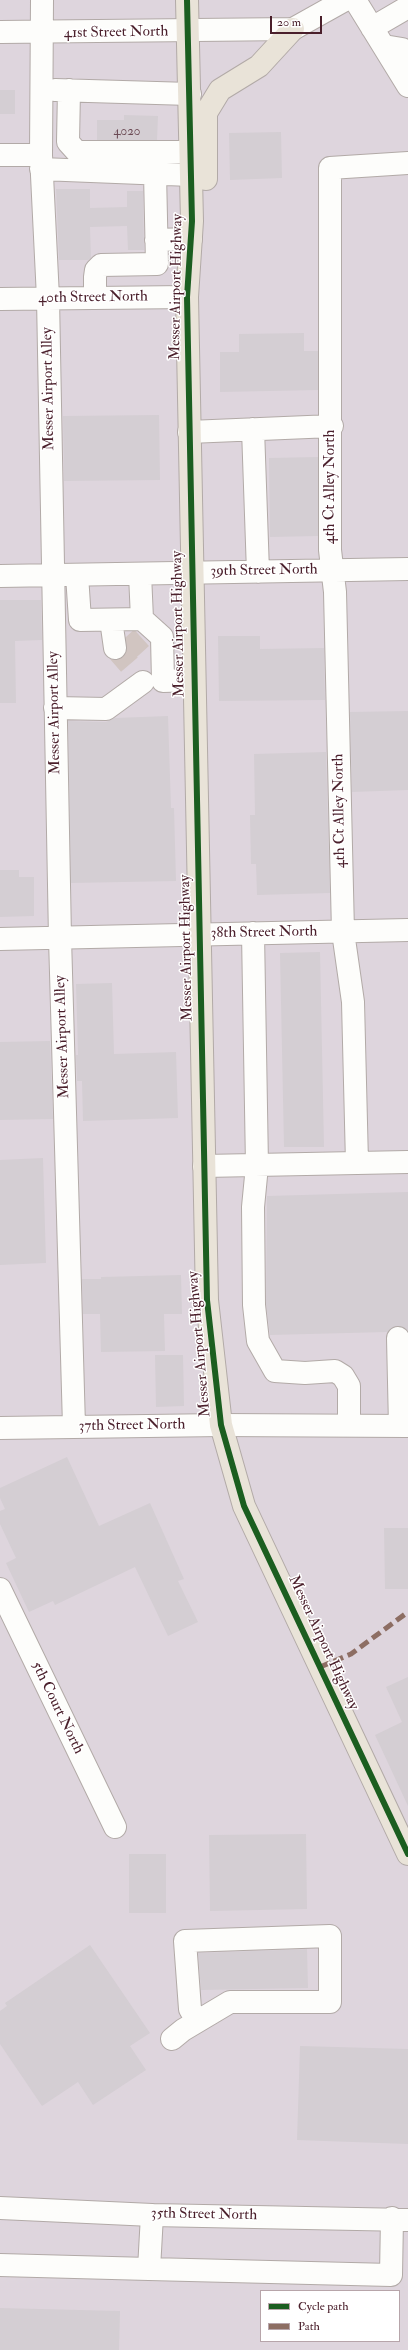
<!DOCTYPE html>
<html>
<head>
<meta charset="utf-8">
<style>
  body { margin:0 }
  #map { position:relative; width:408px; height:2350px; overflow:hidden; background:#f3efe7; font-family:"IM FELL Double Pica",serif }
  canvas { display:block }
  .legend { position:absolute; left:260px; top:2290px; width:140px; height:52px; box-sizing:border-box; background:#fff; border:1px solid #b7a5aa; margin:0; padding:5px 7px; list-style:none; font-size:12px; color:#4a1f2b }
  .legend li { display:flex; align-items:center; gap:8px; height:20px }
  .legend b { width:20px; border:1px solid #b7a5aa }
  .scale { position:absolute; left:270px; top:16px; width:52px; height:18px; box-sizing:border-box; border:2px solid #4a1f2b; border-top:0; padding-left:5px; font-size:12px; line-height:14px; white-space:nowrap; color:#4a1f2b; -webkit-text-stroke:3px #fff; paint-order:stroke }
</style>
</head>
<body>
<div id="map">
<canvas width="408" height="2350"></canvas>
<ul class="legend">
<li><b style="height:5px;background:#1b5e20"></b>Cycle path</li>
<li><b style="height:5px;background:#8d6e63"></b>Path</li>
</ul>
<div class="scale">20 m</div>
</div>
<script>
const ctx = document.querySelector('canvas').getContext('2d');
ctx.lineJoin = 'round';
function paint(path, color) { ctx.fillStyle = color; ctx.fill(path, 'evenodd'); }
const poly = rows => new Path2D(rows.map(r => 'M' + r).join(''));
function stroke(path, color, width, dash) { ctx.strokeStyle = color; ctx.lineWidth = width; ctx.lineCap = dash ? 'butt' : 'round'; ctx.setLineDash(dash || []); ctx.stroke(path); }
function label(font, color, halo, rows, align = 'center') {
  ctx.font = font + ' "IM FELL Double Pica",serif'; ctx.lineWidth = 3; ctx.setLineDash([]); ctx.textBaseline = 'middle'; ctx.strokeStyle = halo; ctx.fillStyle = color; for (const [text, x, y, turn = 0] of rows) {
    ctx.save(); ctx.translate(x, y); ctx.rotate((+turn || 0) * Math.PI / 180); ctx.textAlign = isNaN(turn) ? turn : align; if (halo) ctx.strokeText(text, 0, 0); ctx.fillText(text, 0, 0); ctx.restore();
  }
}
paint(poly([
  [0,0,408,0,408,2350,0,2350],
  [261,2291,399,2291,399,2341,261,2341]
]), '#ded5dd');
paint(poly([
  [0,90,15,90,15,114,0,114],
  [124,115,158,116,157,140,97,140,97,120,124,120],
  [281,132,282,178,230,180,229,133],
  [56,189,90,189,90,208,127,207,127,191,143,191,144,250,128,250,127,226,90,227,91,258,88,260,59,260],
  [304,333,304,351,318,351,318,390,220,392,220,352,239,352,239,334],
  [159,415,160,480,64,481,63,416],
  [318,457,318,536,270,537,269,458],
  [0,600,41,600,42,640,15,641,16,703,0,703],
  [218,636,260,636,260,649,324,648,325,700,219,701],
  [408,711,408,790,352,792,350,712],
  [168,716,171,808,174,808,176,881,71,883,68,721,106,722,115,718],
  [326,752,330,893,257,895,256,864,251,864,250,815,255,815,254,754],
  [0,870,19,870,19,877,34,877,34,916,0,917],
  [320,952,324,1147,284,1147,280,953],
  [112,983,114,1054,176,1052,178,1118,83,1121,82,1081,77,1081,76,1055,78,1055,76,984],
  [50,1041,53,1119,0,1120,0,1042],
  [43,1158,46,1263,0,1265,0,1160],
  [408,1192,408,1331,397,1326,387,1332,270,1335,266,1304,267,1196],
  [181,1275,182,1314,164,1314,165,1351,101,1352,100,1314,83,1314,82,1279,101,1279,101,1277],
  [155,1355,183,1355,184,1406,156,1407],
  [67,1457,99,1526,150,1503,184,1579,178,1581,198,1622,168,1636,135,1567,55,1605,53,1601,29,1612,6,1563,16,1558,0,1524,0,1511,5,1509,0,1498,0,1488],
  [384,1528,408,1528,408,1589,385,1589],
  [408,1677,408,1806,375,1735,402,1722,386,1687],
  [306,1834,307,1909,210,1911,209,1835],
  [129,1854,166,1854,166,1913,129,1913],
  [90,1945,150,2033,130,2046,146,2070,93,2105,78,2082,42,2106,0,2044,0,2011,7,2006,5,2003],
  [307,1949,308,1988,201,1990,198,1953],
  [300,2046,408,2049,408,2144,297,2140],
  [0,2308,120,2311,119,2350,0,2350]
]), '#d4ced3');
stroke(poly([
  [126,637,146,659],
  [115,648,134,670]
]), '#d1c5c1', 22, [22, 11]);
const minor = poly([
  [42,0,41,155,48,298,60,938,74,1426],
  [355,0,408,86],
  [372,28,408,7],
  [0,32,293,29,345,0],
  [384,46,402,49,408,55],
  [55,90,190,94],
  [69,90,68,142,77,152,191,152],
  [0,155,41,155],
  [41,169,191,175],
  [156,240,191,239],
  [95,298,95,277,96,270,101,265,157,264,155,173],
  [0,299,187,297],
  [253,429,258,572],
  [189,432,332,426],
  [140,574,142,619],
  [77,575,80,620,142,619,162,637,163,681,194,680],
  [0,576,408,569],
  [111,620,115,648],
  [55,708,106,709,143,682],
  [253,933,257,1166,253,1207,254,1305,258,1341,275,1371,305,1373,335,1371,343,1376,349,1386,349,1425],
  [0,939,408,930],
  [357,1163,408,1162],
  [204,1166,357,1163,353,1002,343,932,335,592,330,550,330,168,408,163],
  [398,1338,400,1426],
  [0,1428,221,1425,408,1426],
  [0,1589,115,1827],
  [172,2039,183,2030,230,2002,330,2002,330,1936,185,1941,190,2009,197,2021],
  [0,2208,152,2215,408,2220],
  [0,2265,149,2269,152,2215],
  [149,2269,391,2275,392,2218]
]);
const major = poly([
  [187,0,192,221,187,297,207,1300,221,1425,244,1506,408,1854],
  [206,179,206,113,220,90,259,66,293,29]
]);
stroke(minor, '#b2aaa7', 24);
stroke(major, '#b2aaa7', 24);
stroke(minor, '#fdfdfb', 22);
stroke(major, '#e9e3d8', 22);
stroke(poly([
  [320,1667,351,1654,408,1612]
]), '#8d6e63', 5, [10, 5]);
stroke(poly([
  [187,0,192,221,187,297,207,1300,221,1425,244,1506,408,1854]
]), '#1b5e20', 6);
label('13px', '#6c4b55', null, [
  ["4020",127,132]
]);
label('15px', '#4a1f2b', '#fff', [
  ["41st Street North",116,33,-1],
  ["Messer Airport Highway",177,287,-89],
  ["40th Street North",93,298,-1],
  ["Messer Airport Alley",49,389,-91],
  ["4th Ct Alley North",331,487,-90],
  ["39th Street North",264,571,-1],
  ["Messer Airport Highway",179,624,-91],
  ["Messer Airport Alley",55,713,-91],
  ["4th Ct Alley North",340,811,-91],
  ["38th Street North",264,933,-1],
  ["Messer Airport Highway",187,948,-91],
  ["Messer Airport Alley",63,1037,-92],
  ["Messer Airport Highway",200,1344,-95],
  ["37th Street North",132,1426,-1],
  ["Messer Airport Highway",323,1643,65],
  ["5th Court North",57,1708,64],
  ["35th Street North",204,2215,1]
]);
</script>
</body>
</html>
